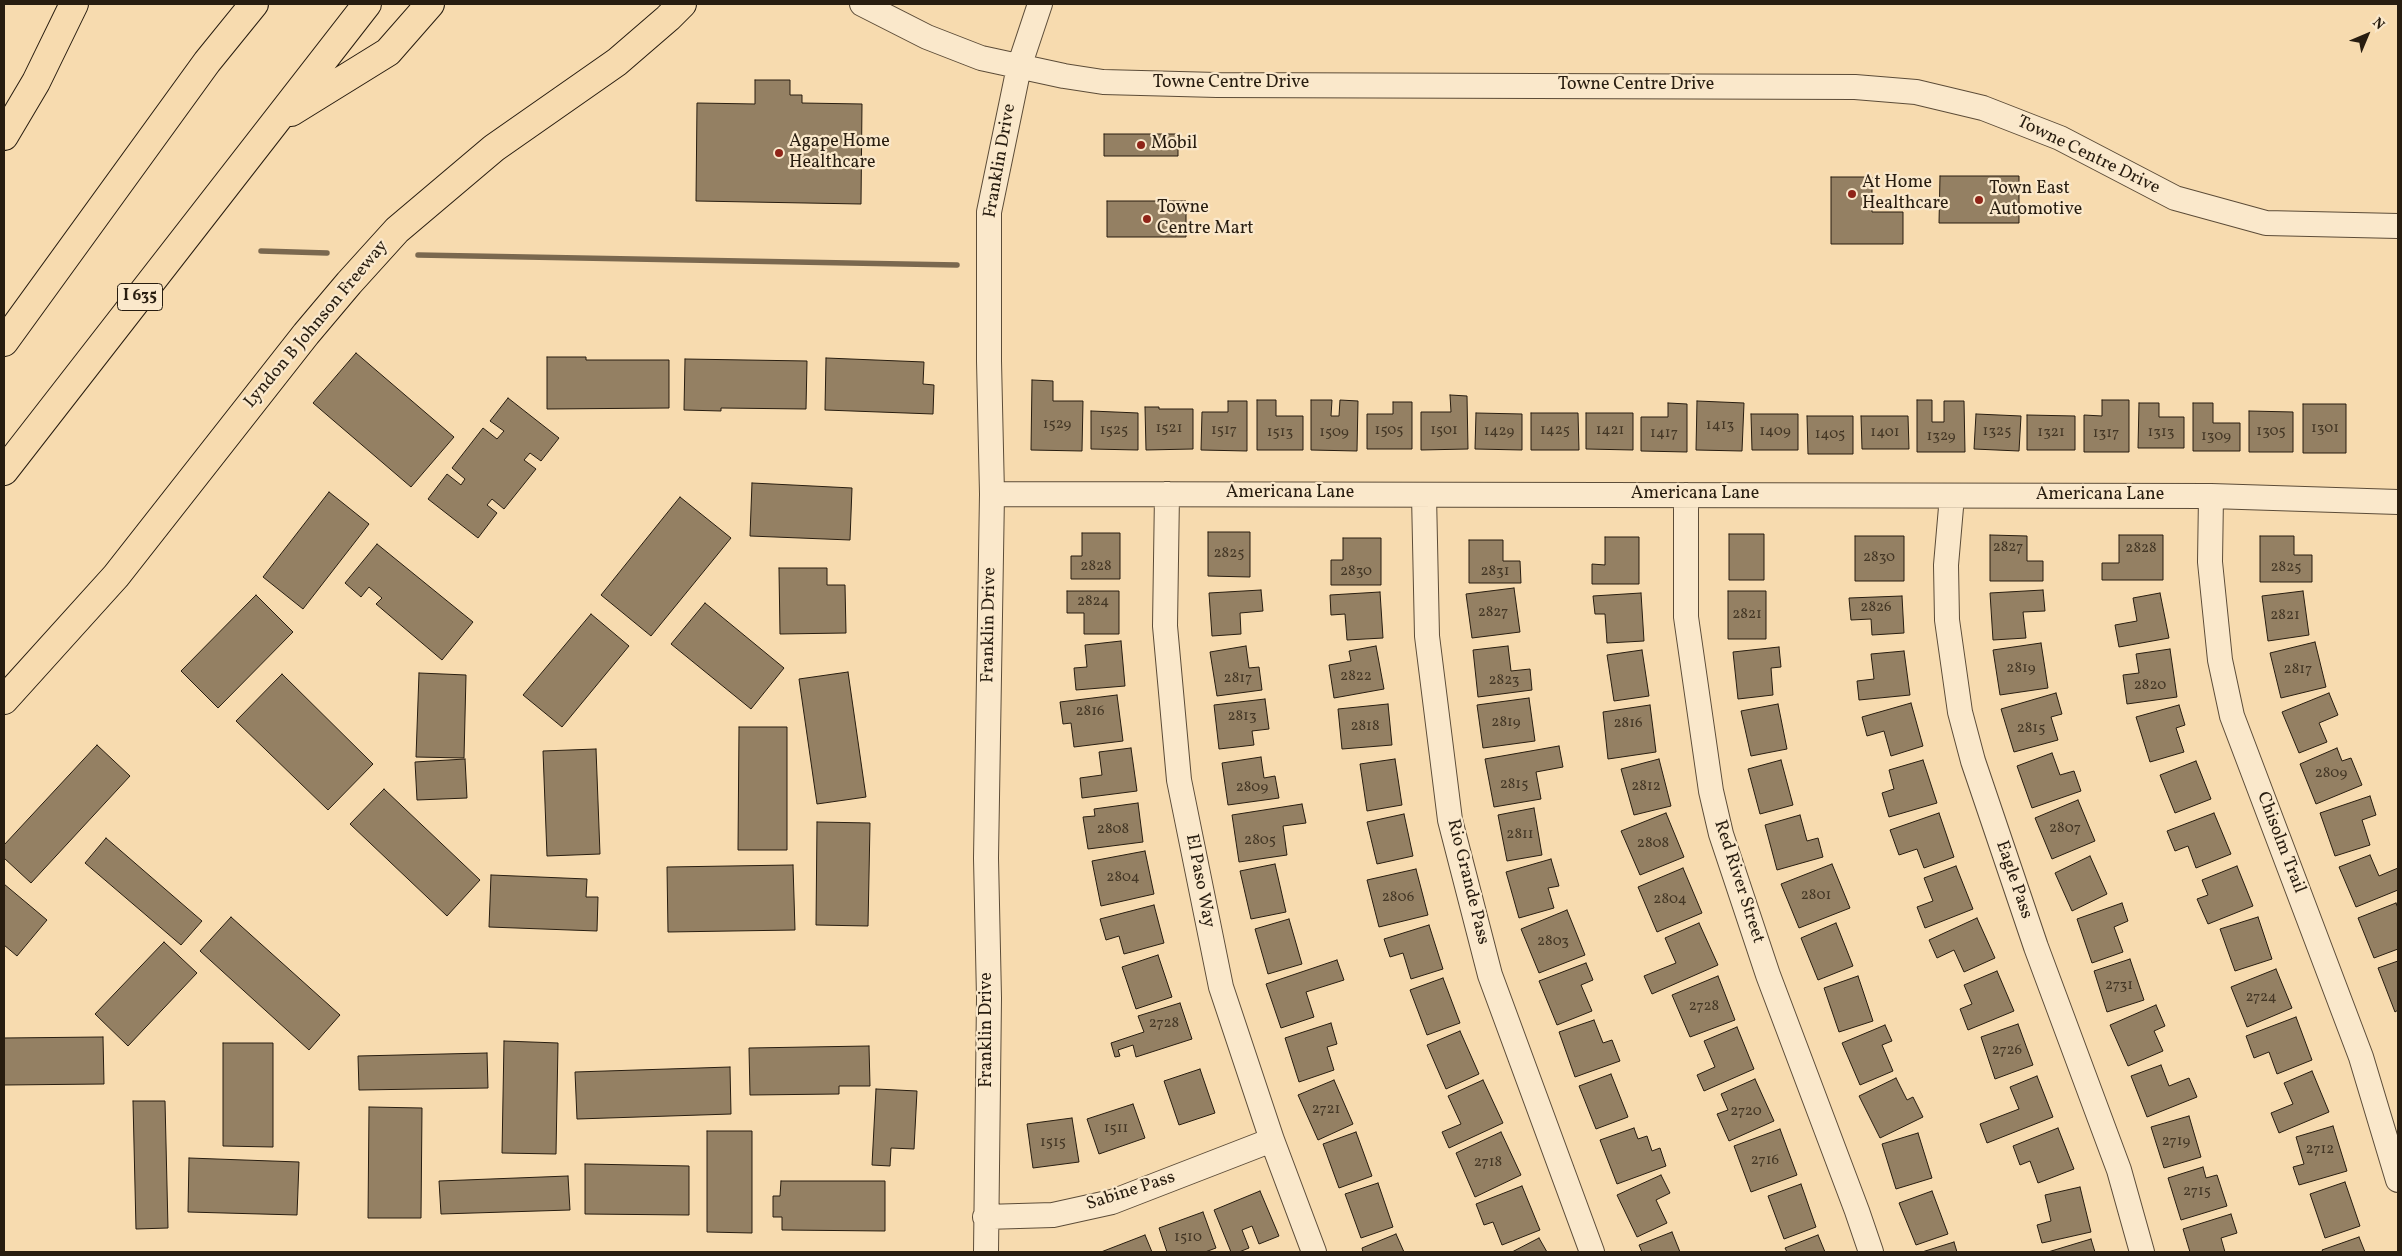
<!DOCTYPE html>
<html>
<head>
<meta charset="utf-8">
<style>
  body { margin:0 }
  #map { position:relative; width:2402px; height:1256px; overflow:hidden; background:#f7dbaf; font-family:Vollkorn,serif }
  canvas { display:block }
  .frame { position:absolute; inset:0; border:5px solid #281d10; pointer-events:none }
  .north { position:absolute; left:2342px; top:10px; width:50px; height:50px; -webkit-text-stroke:4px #fae8cb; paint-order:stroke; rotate:45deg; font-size:14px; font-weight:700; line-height:20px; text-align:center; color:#281d10 }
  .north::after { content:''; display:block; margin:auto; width:18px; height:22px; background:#281d10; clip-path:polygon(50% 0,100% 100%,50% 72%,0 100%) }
</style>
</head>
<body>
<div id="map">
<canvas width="2402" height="1256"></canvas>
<div class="frame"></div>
<div class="north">N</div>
</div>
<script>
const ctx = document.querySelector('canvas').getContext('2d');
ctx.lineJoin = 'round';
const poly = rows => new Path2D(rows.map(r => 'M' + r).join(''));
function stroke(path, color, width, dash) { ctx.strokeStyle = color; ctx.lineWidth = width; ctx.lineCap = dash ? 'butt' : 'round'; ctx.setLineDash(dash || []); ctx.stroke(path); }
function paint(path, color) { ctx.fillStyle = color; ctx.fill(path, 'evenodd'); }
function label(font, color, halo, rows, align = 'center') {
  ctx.font = font + ' Vollkorn,serif'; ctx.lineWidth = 4.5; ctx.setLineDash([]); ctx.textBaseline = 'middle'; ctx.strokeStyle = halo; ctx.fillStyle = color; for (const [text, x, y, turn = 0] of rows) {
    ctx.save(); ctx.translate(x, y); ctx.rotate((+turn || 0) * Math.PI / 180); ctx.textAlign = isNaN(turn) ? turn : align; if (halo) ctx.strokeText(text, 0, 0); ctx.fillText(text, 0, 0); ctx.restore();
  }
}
stroke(poly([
  [261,251,327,253],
  [418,255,957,265]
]), '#7a684f', 5.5);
const building = poly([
  [755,80,790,80,790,95,802,95,802,103,862,104,861,204,696,201,697,103,755,104,755,80],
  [1104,134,1178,134,1178,156,1104,156,1104,134],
  [1940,176,2019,176,2019,223,1939,223,1940,176],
  [1831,177,1872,177,1872,212,1903,212,1903,244,1831,244,1831,177],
  [1107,201,1186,201,1186,237,1107,237,1107,201],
  [356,353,454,437,411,487,313,403,356,353],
  [547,357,586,357,586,360,669,360,669,408,547,409,547,357],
  [826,358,924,362,923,384,934,385,933,414,825,410,826,358],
  [685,359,807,361,806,409,721,408,721,411,684,410,685,359],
  [1032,380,1053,381,1053,401,1083,401,1082,451,1031,450,1032,380],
  [1450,395,1467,396,1468,449,1421,450,1421,412,1451,412,1450,395],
  [508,398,559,438,541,461,530,453,524,460,536,469,504,509,492,499,487,505,497,513,478,538,428,499,447,474,461,485,465,479,452,468,483,428,497,439,504,431,490,421,508,398],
  [1257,400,1276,400,1276,416,1303,416,1303,450,1257,450,1257,400],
  [1311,400,1332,400,1331,416,1339,416,1340,400,1358,401,1357,451,1311,450,1311,400],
  [1917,400,1932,400,1932,422,1944,422,1944,401,1964,401,1965,452,1917,452,1917,400],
  [2102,400,2129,400,2129,452,2084,452,2084,415,2102,416,2102,400],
  [1228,401,1247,401,1247,451,1201,450,1202,412,1228,412,1228,401],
  [1697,401,1744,403,1742,451,1696,450,1697,401],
  [1393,402,1412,402,1412,449,1367,449,1367,414,1393,414,1393,402],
  [1668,403,1687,404,1687,452,1641,451,1641,417,1668,417,1668,403],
  [2139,403,2159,403,2159,417,2184,417,2184,448,2138,448,2139,403],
  [2193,403,2213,403,2213,423,2240,423,2240,451,2193,451,2193,403],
  [2303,404,2346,404,2346,453,2303,453,2303,404],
  [1145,407,1159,407,1159,409,1193,409,1193,449,1146,450,1145,407],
  [1091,411,1138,413,1138,450,1091,449,1091,411],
  [2249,411,2293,412,2293,452,2249,452,2249,411],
  [1476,413,1522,414,1522,450,1475,449,1476,413],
  [1531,413,1578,413,1579,450,1531,450,1531,413],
  [1586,413,1633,413,1633,450,1586,449,1586,413],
  [1751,414,1798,414,1798,450,1752,450,1751,414],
  [1976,414,2021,416,2019,451,1974,449,1976,414],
  [2027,415,2075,416,2075,450,2027,450,2027,415],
  [1807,416,1853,416,1853,454,1808,454,1807,416],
  [1861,416,1908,416,1909,449,1862,449,1861,416],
  [752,483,852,488,850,540,750,536,752,483],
  [329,492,369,524,303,609,263,577,329,492],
  [680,497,731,538,651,636,601,595,680,497],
  [1208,532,1250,532,1250,577,1208,576,1208,532],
  [1082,533,1120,533,1120,579,1071,579,1071,556,1082,556,1082,533],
  [1729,534,1764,534,1764,580,1729,580,1729,534],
  [1990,535,2027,536,2027,561,2043,561,2043,581,1990,581,1990,535],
  [2119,535,2163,535,2163,580,2102,580,2102,563,2119,563,2119,535],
  [1855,536,1904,536,1904,581,1855,581,1855,536],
  [2260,536,2294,536,2294,555,2312,555,2312,582,2260,582,2260,536],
  [1605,537,1639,537,1639,584,1592,584,1592,564,1605,565,1605,537],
  [1343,538,1381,538,1381,585,1331,585,1331,560,1343,560,1343,538],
  [1469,540,1503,540,1503,561,1520,561,1521,583,1469,583,1469,540],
  [377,544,473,622,442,660,376,604,382,598,369,587,361,597,345,583,377,544],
  [779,568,827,568,827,585,845,585,846,633,780,634,779,568],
  [1514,588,1520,632,1472,638,1466,594,1514,588],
  [1261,590,1263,611,1240,613,1241,634,1212,636,1209,593,1261,590],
  [2043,590,2045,611,2023,612,2026,638,1993,640,1990,593,2043,590],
  [1067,591,1119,591,1119,634,1084,634,1084,613,1067,613,1067,591],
  [1728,591,1766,591,1766,639,1728,639,1728,591],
  [2303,591,2309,635,2268,641,2262,596,2303,591],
  [1380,592,1383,638,1347,640,1345,614,1331,615,1330,595,1380,592],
  [1641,593,1644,641,1607,643,1605,614,1595,614,1593,596,1641,593],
  [2160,593,2169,638,2119,647,2115,625,2137,621,2133,598,2160,593],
  [256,595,293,632,218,708,181,671,256,595],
  [1902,596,1904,633,1872,635,1871,619,1851,620,1849,598,1902,596],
  [705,603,784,668,751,709,671,644,705,603],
  [591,614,629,646,562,727,523,695,591,614],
  [1121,641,1125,686,1076,690,1074,668,1087,667,1085,645,1121,641],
  [2315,642,2326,687,2281,698,2270,653,2315,642],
  [2041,643,2048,688,2000,695,1993,650,2041,643],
  [1246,646,1249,668,1259,667,1262,690,1217,696,1210,652,1246,646],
  [1376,646,1384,689,1334,698,1329,665,1351,661,1349,651,1376,646],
  [1508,646,1511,671,1530,669,1532,690,1478,697,1473,650,1508,646],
  [1779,647,1781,667,1771,668,1773,695,1738,699,1733,652,1779,647],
  [2170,649,2177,697,2127,704,2123,675,2139,673,2136,654,2170,649],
  [1642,650,1649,696,1614,701,1607,655,1642,650],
  [1904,651,1910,695,1859,700,1857,681,1874,679,1871,654,1904,651],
  [848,672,866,797,817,804,799,679,848,672],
  [419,673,466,675,464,758,416,757,419,673],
  [282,674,373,764,328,810,236,721,282,674],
  [2056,693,2062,714,2051,717,2058,740,2014,752,2001,709,2056,693],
  [2329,693,2338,715,2319,723,2327,742,2299,753,2282,712,2329,693],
  [1117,695,1123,741,1074,747,1071,723,1063,724,1060,702,1117,695],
  [1529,698,1535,741,1483,748,1477,705,1529,698],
  [1265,699,1269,729,1252,731,1254,745,1219,749,1214,705,1265,699],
  [1911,703,1923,746,1891,756,1884,731,1867,736,1862,717,1911,703],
  [1388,704,1392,745,1342,749,1338,709,1388,704],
  [1778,704,1787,749,1751,756,1741,711,1778,704],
  [1650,705,1656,752,1608,759,1603,712,1650,705],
  [2179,705,2185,725,2176,728,2184,752,2150,762,2136,717,2179,705],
  [739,727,787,727,787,850,738,850,739,727],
  [97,745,130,776,31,883,4,858,4,845,97,745],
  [1559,746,1563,767,1536,772,1541,799,1494,807,1485,759,1559,746],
  [1131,748,1137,791,1082,798,1080,778,1102,775,1099,752,1131,748],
  [2337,748,2342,761,2351,758,2362,785,2316,804,2300,764,2337,748],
  [596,749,600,854,547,856,543,751,596,749],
  [2052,753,2060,775,2074,771,2081,791,2032,808,2017,766,2052,753],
  [1261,757,1264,778,1275,776,1279,798,1228,805,1222,763,1261,757],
  [465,759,467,798,417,800,415,762,465,759],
  [1395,759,1402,805,1367,811,1360,764,1395,759],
  [1659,759,1671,806,1634,815,1621,769,1659,759],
  [1781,760,1793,805,1760,814,1748,769,1781,760],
  [1923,760,1937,803,1889,817,1882,793,1894,789,1889,770,1923,760],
  [2196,761,2211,799,2175,813,2160,775,2196,761],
  [384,789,480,880,447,916,350,824,384,789],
  [2370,796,2376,815,2362,820,2370,845,2335,856,2320,813,2370,796],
  [2078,800,2095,841,2052,859,2035,818,2078,800],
  [1138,803,1143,842,1088,849,1083,817,1095,816,1094,809,1138,803],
  [1302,804,1306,823,1283,826,1287,855,1239,862,1232,815,1302,804],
  [1534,808,1542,855,1507,861,1498,815,1534,808],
  [1666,813,1684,857,1640,875,1621,831,1666,813],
  [1939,813,1954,857,1924,868,1917,849,1899,855,1890,830,1939,813],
  [2214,813,2231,854,2196,868,2188,846,2175,851,2167,831,2214,813],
  [1404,814,1413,856,1377,864,1367,822,1404,814],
  [1800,815,1807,841,1818,838,1823,857,1777,870,1765,825,1800,815],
  [817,822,870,823,868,926,816,925,817,822],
  [106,838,202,921,181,945,85,863,106,838],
  [1145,851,1154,894,1101,906,1092,861,1145,851],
  [2370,855,2379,876,2398,868,2398,890,2356,907,2339,867,2370,855],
  [2090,856,2107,894,2072,911,2055,873,2090,856],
  [1551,859,1559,886,1548,888,1554,908,1519,918,1506,872,1551,859],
  [1275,864,1286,912,1251,919,1240,871,1275,864],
  [1832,864,1850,908,1799,928,1781,884,1832,864],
  [793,865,795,930,668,932,667,867,793,865],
  [1956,866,1973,909,1925,928,1917,907,1933,901,1924,878,1956,866],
  [2237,866,2253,906,2208,924,2197,899,2208,895,2202,880,2237,866],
  [1683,868,1702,913,1657,932,1638,887,1683,868],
  [1416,869,1428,915,1379,927,1367,880,1416,869],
  [491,875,587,879,586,897,598,897,597,931,489,927,491,875],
  [4,884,47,920,17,956,4,945,4,884],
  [2122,903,2128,921,2114,927,2123,952,2092,963,2077,919,2122,903],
  [2396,903,2398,908,2398,949,2374,958,2358,918,2396,903],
  [1154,905,1164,943,1124,954,1119,936,1106,940,1100,919,1154,905],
  [1567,910,1585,955,1539,973,1521,929,1567,910],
  [231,917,340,1015,309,1050,200,951,231,917],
  [2258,917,2272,959,2235,971,2220,929,2258,917],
  [1977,918,1995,958,1964,972,1954,950,1937,958,1929,940,1977,918],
  [1289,919,1302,964,1268,974,1255,929,1289,919],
  [1699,923,1718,965,1652,994,1644,976,1676,963,1665,938,1699,923],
  [1836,923,1853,966,1818,980,1801,938,1836,923],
  [1429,925,1443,969,1411,979,1403,953,1390,957,1384,939,1429,925],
  [164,942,197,973,128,1046,95,1014,164,942],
  [1158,955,1172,997,1136,1009,1122,967,1158,955],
  [2130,959,2144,1000,2107,1012,2094,971,2130,959],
  [1337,960,1344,980,1306,992,1314,1017,1281,1028,1266,984,1337,960],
  [2398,961,2398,1010,2395,1012,2378,968,2398,961],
  [1586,963,1593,980,1581,985,1592,1011,1557,1025,1539,981,1586,963],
  [2276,969,2292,1008,2247,1027,2231,987,2276,969],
  [1997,971,2014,1011,1968,1030,1960,1009,1972,1004,1964,985,1997,971],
  [1718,976,1735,1020,1690,1037,1672,995,1718,976],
  [1858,976,1873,1021,1839,1032,1824,988,1858,976],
  [1443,978,1460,1023,1427,1035,1410,990,1443,978],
  [1180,1003,1192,1039,1136,1057,1133,1045,1118,1050,1120,1056,1115,1057,1111,1043,1144,1032,1138,1016,1180,1003],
  [2156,1005,2165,1026,2154,1031,2163,1051,2128,1066,2110,1025,2156,1005],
  [2296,1017,2312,1060,2277,1074,2269,1052,2254,1058,2246,1036,2296,1017],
  [1594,1020,1603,1043,1612,1040,1620,1061,1575,1077,1559,1032,1594,1020],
  [1331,1023,1337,1044,1327,1047,1334,1070,1299,1082,1285,1038,1331,1023],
  [2018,1024,2033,1065,1995,1079,1981,1037,2018,1024],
  [1885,1025,1892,1041,1882,1045,1893,1071,1860,1085,1842,1043,1885,1025],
  [1737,1027,1754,1069,1704,1091,1697,1075,1715,1067,1704,1041,1737,1027],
  [1460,1031,1479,1074,1446,1089,1427,1045,1460,1031],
  [103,1037,104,1084,4,1085,4,1038,103,1037],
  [504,1041,558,1043,556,1154,502,1153,504,1041],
  [223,1043,273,1043,273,1147,223,1146,223,1043],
  [869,1046,870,1086,839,1086,839,1094,750,1095,749,1048,869,1046],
  [487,1053,488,1088,359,1090,358,1056,487,1053],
  [2161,1065,2169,1086,2189,1078,2197,1097,2147,1117,2131,1076,2161,1065],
  [730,1067,731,1114,577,1119,575,1072,730,1067],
  [1200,1069,1215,1113,1179,1125,1164,1081,1200,1069],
  [2312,1071,2329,1112,2279,1133,2271,1113,2293,1104,2284,1083,2312,1071],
  [1611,1074,1628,1117,1596,1129,1579,1086,1611,1074],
  [2037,1076,2053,1117,1987,1143,1980,1124,2019,1109,2010,1087,2037,1076],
  [1896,1078,1907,1100,1913,1097,1923,1117,1880,1138,1859,1096,1896,1078],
  [1755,1079,1774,1121,1729,1141,1717,1114,1728,1110,1721,1094,1755,1079],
  [1334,1080,1353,1124,1318,1140,1298,1095,1334,1080],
  [1483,1080,1503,1123,1449,1148,1442,1132,1461,1124,1448,1096,1483,1080],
  [876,1089,917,1091,914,1149,891,1148,890,1166,872,1165,876,1089],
  [133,1101,165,1101,168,1228,136,1229,133,1101],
  [1133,1104,1145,1138,1099,1154,1087,1119,1133,1104],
  [369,1107,422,1108,421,1218,368,1218,369,1107],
  [2189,1116,2201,1157,2164,1168,2151,1127,2189,1116],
  [1072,1118,1079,1162,1033,1168,1027,1124,1072,1118],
  [2333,1126,2347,1171,2299,1185,2293,1167,2304,1164,2296,1137,2333,1126],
  [1634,1128,1638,1139,1647,1136,1652,1151,1660,1148,1666,1166,1617,1184,1600,1140,1634,1128],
  [2058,1128,2074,1169,2038,1183,2030,1161,2020,1165,2013,1146,2058,1128],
  [1780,1129,1797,1175,1751,1192,1734,1146,1780,1129],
  [707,1131,752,1131,752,1233,707,1232,707,1131],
  [1356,1132,1372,1176,1339,1188,1323,1144,1356,1132],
  [1501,1132,1521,1175,1475,1197,1456,1153,1501,1132],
  [1918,1133,1932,1178,1896,1189,1882,1144,1918,1133],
  [189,1158,299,1162,297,1215,188,1212,189,1158],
  [585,1164,689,1166,689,1215,585,1214,585,1164],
  [2203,1167,2206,1178,2217,1175,2227,1206,2181,1220,2168,1178,2203,1167],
  [1661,1175,1670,1193,1656,1200,1667,1223,1637,1237,1617,1195,1661,1175],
  [568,1176,570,1210,441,1214,439,1181,568,1176],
  [781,1181,885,1181,885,1231,782,1230,782,1217,773,1217,773,1196,780,1196,781,1181],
  [2345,1182,2360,1226,2325,1238,2310,1194,2345,1182],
  [1378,1183,1393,1227,1361,1238,1345,1194,1378,1183],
  [1801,1184,1816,1227,1784,1239,1768,1196,1801,1184],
  [1522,1186,1540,1230,1502,1245,1493,1222,1484,1225,1476,1204,1522,1186],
  [2080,1187,2091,1232,2042,1243,2037,1225,2051,1221,2045,1195,2080,1187],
  [1260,1191,1279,1236,1259,1244,1252,1226,1242,1230,1249,1248,1239,1252,1231,1252,1214,1210,1260,1191],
  [1932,1191,1948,1234,1916,1245,1899,1203,1932,1191],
  [1203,1212,1216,1248,1205,1252,1167,1252,1159,1228,1203,1212],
  [2231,1214,2237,1233,2221,1238,2225,1252,2190,1252,2183,1229,2231,1214],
  [1672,1232,1680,1252,1642,1252,1639,1245,1672,1232],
  [1396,1234,1404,1252,1363,1252,1362,1248,1396,1234],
  [1145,1235,1152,1252,1101,1252,1145,1235],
  [1818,1235,1825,1252,1787,1252,1785,1248,1818,1235],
  [2359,1237,2365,1252,2323,1252,2322,1250,2359,1237],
  [1539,1238,1547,1252,1512,1252,1539,1238],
  [2091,1239,2095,1252,2048,1252,2091,1239],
  [1954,1242,1957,1252,1922,1252,1954,1242]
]);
paint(building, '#948063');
stroke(building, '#281d10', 1);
const minor = poly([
  [862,4,927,37,981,58,1064,76,1103,82,1217,85,1855,87,1916,92,1983,108,2060,138,2175,198,2266,223,2398,226],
  [992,494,2211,496,2398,502],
  [1167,494,1165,626,1179,780,1221,987,1272,1140,1314,1252],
  [1424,495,1427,636,1450,820,1490,975,1592,1252],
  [1686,495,1686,617,1711,791,1721,834,1768,975,1857,1211,1871,1252],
  [1952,496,1946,565,1947,620,1960,712,1973,761,2036,947,2119,1170,2142,1252],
  [2211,496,2210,562,2220,660,2232,716,2361,1057,2398,1180],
  [985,1217,1053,1215,1112,1202,1272,1140],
  [986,1252,989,998,986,858,992,494,989,361,989,212,1019,67,1040,4]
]);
const major = poly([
  [4,136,36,82,74,4],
  [4,700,116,576,306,334,349,283,397,230,494,148,617,62,668,18,682,4]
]);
const highway = poly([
  [291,112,388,52,430,4],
  [4,342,207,62,254,4],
  [4,471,367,4]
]);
stroke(minor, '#5c4c38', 26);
stroke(major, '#281d10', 30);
stroke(highway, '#281d10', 30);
stroke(minor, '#fae8cb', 24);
stroke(major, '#f7dbaf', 28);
stroke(highway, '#f7dbaf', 28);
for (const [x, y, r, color] of [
  [1141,145,5,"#8f2418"],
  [779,153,5,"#8f2418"],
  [1852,194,5,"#8f2418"],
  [1979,200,5,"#8f2418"],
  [1147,219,5,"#8f2418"]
]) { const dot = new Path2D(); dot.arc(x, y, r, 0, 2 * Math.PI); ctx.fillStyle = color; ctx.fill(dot); stroke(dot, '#fae8cb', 2); }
label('15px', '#433625', null, [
  ["1529",1057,425],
  ["1413",1720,426],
  ["1521",1169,429],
  ["1301",2325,429],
  ["1525",1114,431],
  ["1517",1224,431],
  ["1505",1389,431],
  ["1501",1444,431],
  ["1425",1555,431],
  ["1421",1610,431],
  ["1429",1499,432],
  ["1409",1775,432],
  ["1325",1997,432],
  ["1305",2271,432],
  ["1513",1280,433],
  ["1509",1334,433],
  ["1401",1885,433],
  ["1321",2051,433],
  ["1313",2161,433],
  ["1417",1664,434],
  ["1317",2106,434],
  ["1405",1830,435],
  ["1329",1941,437],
  ["1309",2216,437],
  ["2827",2008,548],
  ["2828",2141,549],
  ["2825",1229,554],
  ["2830",1879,558],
  ["2828",1096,567],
  ["2825",2286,568],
  ["2830",1356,572],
  ["2831",1495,572],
  ["2824",1093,602],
  ["2826",1876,608],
  ["2827",1493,613],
  ["2821",1747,615],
  ["2821",2285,616],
  ["2819",2021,669],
  ["2817",2298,670],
  ["2822",1356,677],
  ["2817",1238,679],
  ["2823",1504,681],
  ["2820",2150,686],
  ["2816",1090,712],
  ["2813",1242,717],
  ["2819",1506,723],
  ["2816",1628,724],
  ["2818",1365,727],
  ["2815",2031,729],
  ["2809",2331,774],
  ["2815",1514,785],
  ["2812",1646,787],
  ["2809",1252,788],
  ["2807",2065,829],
  ["2808",1113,830],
  ["2811",1520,835],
  ["2805",1260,841],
  ["2808",1653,844],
  ["2804",1123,878],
  ["2801",1816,896],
  ["2806",1398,898],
  ["2804",1670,900],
  ["2803",1553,942],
  ["2731",2119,986],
  ["2724",2261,998],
  ["2728",1704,1007],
  ["2728",1164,1024],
  ["2726",2007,1051],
  ["2721",1326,1110],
  ["2720",1746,1112],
  ["1511",1116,1129],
  ["2719",2176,1142],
  ["1515",1053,1143],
  ["2712",2320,1150],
  ["2716",1765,1161],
  ["2718",1488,1163],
  ["2715",2197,1192],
  ["1510",1188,1238]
]);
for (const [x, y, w] of [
  [140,297,45]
]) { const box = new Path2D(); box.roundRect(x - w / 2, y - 13.5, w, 27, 4); ctx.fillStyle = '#fae8cb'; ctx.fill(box); stroke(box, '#281d10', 1); }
label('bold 16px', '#281d10', null, [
  ["I 635",140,297]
]);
label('18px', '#281d10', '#fae8cb', [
  ["Towne Centre Drive",1231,84],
  ["Towne Centre Drive",1636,86],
  ["Towne Centre Drive",2088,156,26],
  ["Franklin Drive",1001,161,-80],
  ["Lyndon B Johnson Freeway",317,325,-50],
  ["Americana Lane",1290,494],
  ["Americana Lane",1695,495],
  ["Americana Lane",2100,496],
  ["Franklin Drive",990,625,-89],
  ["Chisolm Trail",2280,843,69],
  ["Eagle Pass",2013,880,71],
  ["El Paso Way",1199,881,79],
  ["Rio Grande Pass",1467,882,76],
  ["Red River Street",1738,882,72],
  ["Franklin Drive",988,1030,-90],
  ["Sabine Pass",1131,1192,-18]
]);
label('18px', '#281d10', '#fae8cb', [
  ["Agape Home",789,143],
  ["Healthcare",789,164],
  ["Mobil",1151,145],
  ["At Home",1862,184],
  ["Healthcare",1862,205],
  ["Town East",1989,190],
  ["Automotive",1989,211],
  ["Towne",1157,209],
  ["Centre Mart",1157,230]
], 'left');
</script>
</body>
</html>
